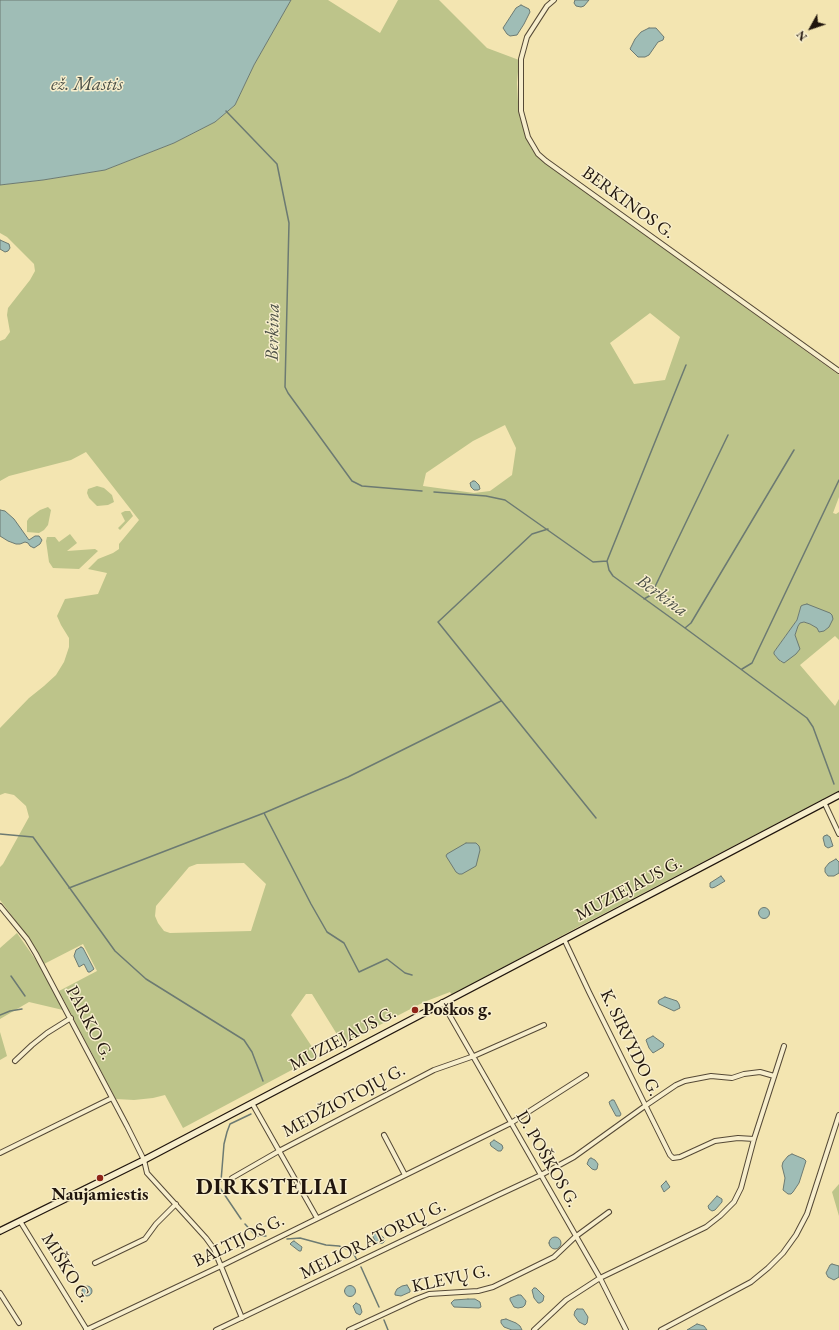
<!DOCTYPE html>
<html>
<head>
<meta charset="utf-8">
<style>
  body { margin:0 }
  #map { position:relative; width:839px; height:1330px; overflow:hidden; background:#f3e5b1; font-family:"EB Garamond",serif }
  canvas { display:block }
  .north { position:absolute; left:791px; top:8px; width:40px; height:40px; -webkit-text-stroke:3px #f7eecc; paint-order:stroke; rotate:230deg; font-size:11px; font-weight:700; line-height:16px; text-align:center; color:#20150d }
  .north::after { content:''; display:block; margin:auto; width:14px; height:18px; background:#20150d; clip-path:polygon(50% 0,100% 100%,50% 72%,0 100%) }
</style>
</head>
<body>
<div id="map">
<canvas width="839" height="1330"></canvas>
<div class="north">N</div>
</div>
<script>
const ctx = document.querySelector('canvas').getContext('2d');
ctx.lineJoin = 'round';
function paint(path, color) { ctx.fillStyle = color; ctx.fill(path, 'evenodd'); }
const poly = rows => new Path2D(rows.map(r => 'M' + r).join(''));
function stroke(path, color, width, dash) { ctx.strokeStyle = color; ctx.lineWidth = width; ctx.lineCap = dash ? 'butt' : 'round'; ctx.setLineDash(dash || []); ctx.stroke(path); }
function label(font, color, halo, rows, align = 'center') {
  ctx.font = font + ' "EB Garamond",serif'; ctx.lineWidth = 3; ctx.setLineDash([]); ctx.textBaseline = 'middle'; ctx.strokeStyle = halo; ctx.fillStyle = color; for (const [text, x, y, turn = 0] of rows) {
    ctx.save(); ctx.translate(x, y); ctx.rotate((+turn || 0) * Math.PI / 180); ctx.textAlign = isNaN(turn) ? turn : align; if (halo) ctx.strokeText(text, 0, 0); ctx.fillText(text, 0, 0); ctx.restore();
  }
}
paint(poly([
  [291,0,328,0,380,33,398,0,439,0,487,48,519,60,517,83,518,102,522,123,525,135,531,148,538,157,548,165,839,375,839,497,833,513,836,514,839,512,839,640,835,636,800,665,835,706,839,699,839,791,578,927,452,995,450,992,424,1002,343,1044,312,994,306,994,291,1015,318,1056,183,1128,165,1095,153,1098,134,1100,116,1099,59,991,97,971,83,944,44,964,28,937,0,900,0,867,3,864,29,817,26,806,14,795,5,793,0,795,0,728,29,698,44,686,56,675,64,662,69,647,69,638,61,625,57,616,65,599,98,594,107,573,88,569,98,559,113,553,119,549,119,544,139,520,86,452,71,460,9,476,0,481,0,341,5,339,10,332,7,315,8,308,30,280,35,271,34,264,7,237,0,233,0,185,43,180,105,170,174,143,215,122,235,105,254,65],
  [650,313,680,337,665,380,634,384,610,343],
  [505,425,516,448,512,475,490,491,474,493,423,486,426,473,473,441],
  [801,606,824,631,810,624,804,622,800,623,798,625,795,635,797,642,781,662,774,654,774,652,797,620],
  [244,863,266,884,251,931,170,933,164,931,158,923,155,916,156,906,189,867,197,864],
  [97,486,104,488,112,495,114,502,108,505,97,506,89,498,87,493,88,489],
  [48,507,51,510,48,525,44,530,39,533,27,532,27,521,29,518,40,510],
  [125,511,130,511,133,516,120,530,118,528,125,521,121,513],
  [70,534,77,543,67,551,95,549,98,551,79,569,53,568,49,562,46,541,47,537,55,537,59,542],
  [17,933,40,966,63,1010,29,1002,0,1019,0,948],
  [0,1032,7,1056,0,1060],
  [839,1184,839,1216,832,1192]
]), '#bdc48a');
const water = poly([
  [0,0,291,0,254,65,235,105,215,122,174,143,105,170,43,180,0,185,0,0],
  [575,0,589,0,584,6,581,7,576,6,574,3,575,0],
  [521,5,529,9,530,12,524,24,517,35,510,36,507,34,503,28,516,8,521,5],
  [649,28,656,28,664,37,663,40,658,42,649,55,645,57,638,57,630,49,635,39,641,32,649,28],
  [0,240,9,244,10,248,8,251,5,252,0,249,0,240],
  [473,481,475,481,479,485,480,489,478,490,474,490,471,487,470,483,473,481],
  [0,510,5,511,14,519,29,540,35,536,39,536,42,540,40,544,34,548,30,546,28,543,25,542,20,544,16,544,8,541,0,536,0,510],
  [807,604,830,613,832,615,833,619,829,627,824,631,819,632,817,628,810,624,804,622,800,623,798,626,795,635,800,649,796,654,784,663,779,660,774,654,774,652,797,620,801,606,803,605,807,604],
  [827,835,830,837,833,846,828,848,825,846,823,838,824,836,827,835],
  [466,843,476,843,479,846,480,850,476,866,462,874,459,874,456,872,446,856,447,854,466,843],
  [836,859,839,862,839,873,834,876,828,876,825,872,825,868,829,863,836,859],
  [721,876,725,881,715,887,712,888,710,887,710,883,721,876],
  '758.5 913a5.5 5.5 0 1 1 11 0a5.5 5.5 0 1 1-11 0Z',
  [81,947,83,948,94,969,90,972,88,972,84,964,79,967,74,956,76,950,81,947],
  [665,997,677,1001,679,1004,680,1008,674,1011,659,1004,658,1002,659,1000,665,997],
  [653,1036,664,1044,663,1047,653,1053,649,1048,646,1040,647,1039,653,1036],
  [612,1100,614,1100,621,1114,620,1116,616,1116,610,1105,609,1102,612,1100],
  [494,1140,502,1145,503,1148,501,1151,498,1151,491,1146,490,1143,494,1140],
  [792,1154,804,1159,806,1161,799,1183,793,1192,791,1194,788,1194,783,1190,785,1178,782,1166,783,1162,788,1156,792,1154],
  [591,1158,595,1160,598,1164,597,1169,595,1170,592,1169,587,1164,589,1159,591,1158],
  [666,1181,670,1187,664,1192,661,1186,666,1181],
  [717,1196,722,1199,722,1202,715,1210,712,1211,709,1209,708,1206,717,1196],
  [375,1233,379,1234,384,1238,385,1241,383,1243,377,1244,373,1237,373,1234,375,1233],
  '549 1243a6 6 0 1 1 12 0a6 6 0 1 1-12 0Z',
  [294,1241,302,1247,301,1251,299,1251,290,1244,292,1242,294,1241],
  [832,1264,839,1266,839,1277,834,1280,828,1277,826,1273,830,1265,832,1264],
  [407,1285,410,1290,410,1292,401,1296,395,1295,395,1293,397,1289,402,1286,407,1285],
  '344.5 1291a5.5 5.5 0 1 1 11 0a5.5 5.5 0 1 1-11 0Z',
  '82 1291a5 5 0 1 1 10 0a5 5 0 1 1-10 0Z',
  [534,1288,536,1288,544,1296,543,1301,540,1303,538,1303,534,1298,532,1290,534,1288],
  [518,1295,521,1295,526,1301,525,1305,523,1307,518,1308,514,1307,510,1300,510,1298,518,1295],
  [468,1299,475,1299,480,1302,481,1307,479,1308,454,1307,451,1303,454,1300,468,1299],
  [356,1303,360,1305,362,1312,360,1315,356,1313,353,1306,356,1303],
  [577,1309,583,1309,588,1317,587,1323,585,1325,579,1322,574,1315,575,1311,577,1309],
  [506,1319,516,1323,520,1326,522,1330,512,1330,504,1327,501,1323,501,1320,506,1319],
  [697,1324,704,1326,707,1330,687,1330,697,1324]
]);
paint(water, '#9fbdb6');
stroke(water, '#6c7a72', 1);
stroke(poly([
  [226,111,277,164,289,223,285,387,288,393,352,481,362,486,422,491],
  [434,492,486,496,505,500,593,562,607,561,609,570,613,576,685,628,807,718,813,727,834,784],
  [548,529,532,534,438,622,596,818],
  [607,561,686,365],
  [644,599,651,595,728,435],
  [685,628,691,623,794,450],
  [742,669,752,663,839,480],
  [264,813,348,777,501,701],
  [0,834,33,837,115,951,146,979,244,1040,252,1052,263,1081],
  [69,888,264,813,311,904,327,932,344,943,359,972,387,959,405,973,412,975],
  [11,976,25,996],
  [0,1015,10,1011,22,1009],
  [221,1181,224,1144,227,1132,230,1124,251,1114],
  [220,1188,241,1219],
  [245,1224,256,1236,266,1236],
  [287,1239,300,1238,326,1245,339,1246,347,1249,353,1253,357,1260],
  [361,1267,379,1307],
  [384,1320,388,1330]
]), '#6c7a72', 1.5);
const minor = poly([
  [554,0,547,6,527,37,521,59,521,111,528,137,538,154,546,161,839,371],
  [824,802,839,834],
  [0,906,27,939,36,954,127,1126,144,1160,147,1173,206,1238,214,1249,242,1318],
  [564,939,589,992,670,1155,673,1158,680,1157,715,1141,738,1138,754,1139],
  [442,1002,600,1278,626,1330],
  [15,1061,32,1045,47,1033,71,1018],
  [252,1103,317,1218],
  [384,1135,405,1175],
  [0,1153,112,1098],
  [232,1178,279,1151,434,1070,474,1056,544,1025],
  [20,1221,87,1330],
  [95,1263,145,1239,156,1224,176,1204],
  [0,1293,19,1323],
  [86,1330,221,1266,511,1123,586,1075],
  [216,1330,496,1196,541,1175,574,1157,645,1106,676,1085,685,1081,711,1076,732,1078,744,1074,760,1072,774,1076],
  [349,1330,416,1299,429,1294,478,1291,493,1287,554,1257,575,1237,609,1212],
  [534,1330,566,1300,600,1278,706,1227,720,1216,734,1202,741,1188,754,1139,784,1046],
  [661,1330,751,1282,768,1268,783,1253,796,1235,807,1214,839,1115]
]);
const secondary = poly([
  [0,1231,144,1160,839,795]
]);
stroke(minor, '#554936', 6);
stroke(secondary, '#20150d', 8);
stroke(minor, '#f7eecc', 4);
stroke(secondary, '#f7eecc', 5.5);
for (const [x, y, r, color] of [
  [415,1010,4,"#8f2418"],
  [100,1178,4,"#8f2418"]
]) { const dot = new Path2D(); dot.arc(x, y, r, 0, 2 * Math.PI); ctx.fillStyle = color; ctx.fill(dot); stroke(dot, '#f7eecc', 1.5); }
label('18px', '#20150d', '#f7eecc', [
  ["BERKINOS G.",628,203,36],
  ["MUZIEJAUS G.",629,889,-28],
  ["PARKO G.",89,1023,62],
  ["MUZIEJAUS G.",343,1039,-28],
  ["K. SIRVYDO G.",630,1043,64],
  ["MEDŽIOTOJŲ G.",344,1101,-28],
  ["D. POŠKOS G.",547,1159,60],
  ["MELIORATORIŲ G.",373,1240,-26],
  ["BALTIJOS G.",239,1241,-26],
  ["MIŠKO G.",66,1268,58],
  ["KLEVŲ G.",451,1279,-12]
]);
label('bold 18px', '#20150d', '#f7eecc', [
  ["Poškos g.",423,1010],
  ["Naujamiestis",100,1195,"center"]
], 'left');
label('italic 19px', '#4c5048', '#f7eecc', [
  ["ež. Mastis",87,85],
  ["Berkina",273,332,-89],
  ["Berkina",662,596,36]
]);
ctx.letterSpacing = '1px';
label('bold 22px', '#20150d', '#f7eecc', [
  ["DIRKSTELIAI",272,1188]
]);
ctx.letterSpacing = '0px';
</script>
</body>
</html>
